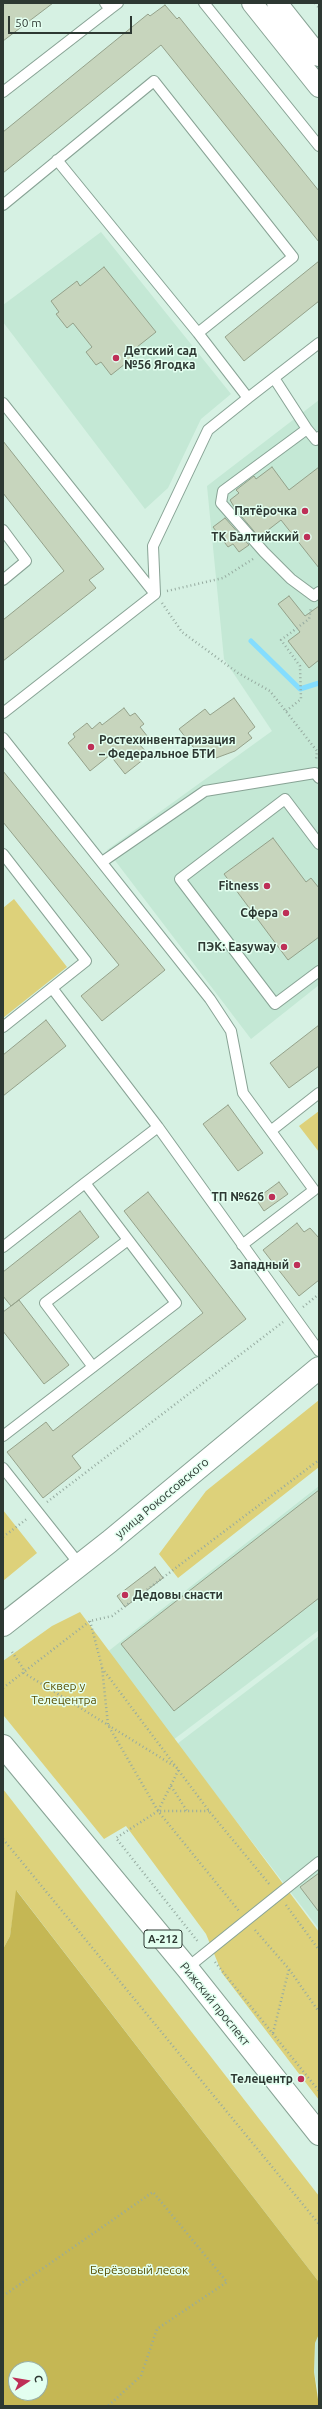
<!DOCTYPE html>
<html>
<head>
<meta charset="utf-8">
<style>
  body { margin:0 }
  #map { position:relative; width:322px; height:2409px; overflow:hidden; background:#d6f1e3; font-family:Ubuntu,sans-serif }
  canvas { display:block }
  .frame { position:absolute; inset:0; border:4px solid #2d3832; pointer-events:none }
  .north { position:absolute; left:8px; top:2361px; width:40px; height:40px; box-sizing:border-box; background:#e3fff0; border:1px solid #9aafa4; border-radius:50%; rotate:78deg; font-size:11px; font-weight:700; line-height:16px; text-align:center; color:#2d3832 }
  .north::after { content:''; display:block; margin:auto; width:14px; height:18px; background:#be2f57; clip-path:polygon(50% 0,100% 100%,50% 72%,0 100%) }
  .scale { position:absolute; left:8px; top:16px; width:124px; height:18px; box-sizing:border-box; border:2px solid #2d3832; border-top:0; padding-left:5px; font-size:12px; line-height:14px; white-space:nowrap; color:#2d3832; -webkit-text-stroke:3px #e3fff0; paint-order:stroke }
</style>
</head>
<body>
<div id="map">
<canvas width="322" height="2409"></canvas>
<div class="frame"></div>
<div class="north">С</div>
<div class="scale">50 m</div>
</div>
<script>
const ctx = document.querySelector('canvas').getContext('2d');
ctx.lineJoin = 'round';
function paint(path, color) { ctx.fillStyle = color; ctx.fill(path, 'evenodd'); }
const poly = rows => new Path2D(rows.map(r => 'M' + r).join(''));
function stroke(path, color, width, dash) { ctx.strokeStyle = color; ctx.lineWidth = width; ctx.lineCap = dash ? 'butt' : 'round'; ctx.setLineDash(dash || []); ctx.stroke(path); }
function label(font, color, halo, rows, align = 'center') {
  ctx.font = font + ' Ubuntu,sans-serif'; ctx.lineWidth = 3; ctx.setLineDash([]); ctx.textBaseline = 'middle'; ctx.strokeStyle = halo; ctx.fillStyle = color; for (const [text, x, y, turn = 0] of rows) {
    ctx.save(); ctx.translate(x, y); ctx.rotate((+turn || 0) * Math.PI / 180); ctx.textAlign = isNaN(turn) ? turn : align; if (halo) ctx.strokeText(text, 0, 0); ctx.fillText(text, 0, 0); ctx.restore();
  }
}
paint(poly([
  [101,232,231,394,201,419,168,488,145,509,3,322,3,305],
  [319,400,319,985,251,1039,107,850,272,731,224,659,207,486],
  [319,1486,319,1630,173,1740,106,1653],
  [319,1636,319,1929,177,1744],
  [319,2334,319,2396,314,2372,315,2343]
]), '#c4e8d5');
paint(poly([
  [14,899,67,967,3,1018,3,908],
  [319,1111,319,1152,299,1126],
  [319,1400,319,1467,178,1578,159,1554,206,1491],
  [3,1510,37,1553,3,1581],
  [80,1612,319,1932,319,2100,222,1973,206,1934,126,1826,104,1839,4,1716,3,1661,52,1626],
  [3,1789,319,2196,319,2282,17,1891,10,1936,3,1949]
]), '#ddd17a');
paint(poly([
  [16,1890,319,2282,319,2334,315,2343,314,2372,319,2406,3,2406,3,1949,10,1936],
  [16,2369,40,2369,40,2393,16,2393]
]), '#c5b754');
stroke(poly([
  [251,641,300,689,319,683]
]), '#84ddfe', 5);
const building = poly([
  [3,3,53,3,3,41,3,3],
  [165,5,177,19,179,17,191,32,319,191,319,242,161,45,3,173,3,132,148,14,150,16,165,5],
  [319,261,319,301,244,361,225,337,319,261],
  [104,267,156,332,132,351,135,356,111,375,101,362,96,365,86,352,92,347,73,323,67,328,56,314,59,312,51,301,77,281,80,286,104,267],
  [3,441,104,569,89,580,96,588,3,661,3,620,64,571,3,493,3,441],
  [272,467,289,490,319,467,319,568,281,520,259,537,236,510,230,500,239,493,236,490,254,476,256,479,272,467],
  [225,518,249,545,239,552,233,544,228,547,213,527,225,518],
  [289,596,305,616,319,606,319,660,309,668,288,641,300,632,278,604,289,596],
  [234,698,255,727,248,733,252,738,235,751,216,758,209,750,201,757,179,729,205,709,210,715,234,698],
  [124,708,130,716,135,713,144,724,140,727,148,737,139,744,149,755,125,774,110,755,90,771,68,743,75,737,73,734,87,723,92,729,100,722,102,725,124,708],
  [3,771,165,970,102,1021,81,996,119,965,3,822,3,771],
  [273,838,306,882,311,878,319,888,319,937,288,960,224,874,273,838],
  [46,1020,66,1046,3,1096,3,1055,46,1020],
  [319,1025,319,1066,289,1088,270,1063,319,1025],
  [228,1105,263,1153,238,1171,203,1124,228,1105],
  [279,1182,288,1194,264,1211,256,1199,279,1182],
  [148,1192,246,1319,72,1456,81,1468,43,1498,7,1452,46,1422,53,1431,203,1313,124,1211,148,1192],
  [80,1211,99,1237,11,1306,3,1296,3,1272,80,1211],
  [297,1223,304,1232,310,1228,319,1238,319,1280,299,1296,263,1250,297,1223],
  [19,1300,69,1365,44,1384,3,1331,3,1312,19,1300],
  [319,1490,319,1598,174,1711,121,1644,319,1490],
  [155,1567,163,1578,125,1607,117,1596,155,1567],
  [319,1873,319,1912,300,1887,319,1873]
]);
paint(building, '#c7d5bd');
stroke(building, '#94a18a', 1);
const lane = poly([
  [105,3,110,9,118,3],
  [204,3,319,146],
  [3,92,110,9],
  [57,160,198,333,248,398,208,430,153,546,155,594],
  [3,205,154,81,293,257,198,333],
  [274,378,307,429,316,440,319,437],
  [248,398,319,343],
  [3,403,155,594,3,713],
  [307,429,223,491,221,503,264,552,291,579,314,596,319,592],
  [3,530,26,561,3,580],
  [3,738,210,999,231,1031,243,1093,314,1190,242,1245],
  [319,844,285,799,180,879,275,1004,319,971],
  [3,854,86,961,52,988,158,1127],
  [102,862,205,791,315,773,319,778],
  [3,1027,52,988],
  [272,1130,319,1093],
  [85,1183,158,1127,319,1351],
  [3,1247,85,1183,176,1303,3,1436],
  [93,1367,45,1303,128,1240],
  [3,1468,80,1565],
  [187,1968,319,1862]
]);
const street = poly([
  [252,3,319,87],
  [277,3,319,56]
]);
const secondary = poly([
  [3,1625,109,1542,319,1368]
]);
const highway = poly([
  [3,1746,187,1968,319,2134]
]);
stroke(lane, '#88a395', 12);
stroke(street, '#88a395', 22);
stroke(secondary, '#88a395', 24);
stroke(highway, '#88a395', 24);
stroke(poly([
  [315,3,319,8],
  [167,591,223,578,253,559],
  [162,603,182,632,238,673,270,691,317,751,316,760],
  [286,711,301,699,300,666,281,640,309,619,311,608],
  [303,1307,319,1294],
  [47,1502,283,1322],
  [3,1537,28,1518],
  [90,1621,102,1667,108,1725,158,1811,239,1911],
  [12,1652,23,1668,24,1673,179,1769,158,1811,209,1811],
  [102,1668,209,1811,270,1885],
  [3,1688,90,1621,112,1616,319,1460],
  [171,1786,187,1811],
  [158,1811,116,1838,199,1943],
  [3,1839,319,2224],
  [286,1905,319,1950],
  [255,1930,289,1969,319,2012],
  [215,1962,319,2091],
  [273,2033,289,1969],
  [3,2296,153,2192,227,2282,157,2329,141,2376,108,2406]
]), '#96aba0', 2.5, [1, 3]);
stroke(lane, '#fff', 10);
stroke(street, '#fff', 20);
stroke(secondary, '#fff', 22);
stroke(highway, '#fff', 22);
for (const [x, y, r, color] of [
  [116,358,4,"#be2f57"],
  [305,511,4,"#be2f57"],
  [307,537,4,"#be2f57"],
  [91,747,4,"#be2f57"],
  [267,886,4,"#be2f57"],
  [286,913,4,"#be2f57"],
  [284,947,4,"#be2f57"],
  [272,1197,4,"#be2f57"],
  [297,1265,4,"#be2f57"],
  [125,1595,4,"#be2f57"],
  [301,2079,4,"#be2f57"]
]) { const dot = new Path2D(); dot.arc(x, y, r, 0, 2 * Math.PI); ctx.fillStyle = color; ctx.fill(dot); stroke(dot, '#e3fff0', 1.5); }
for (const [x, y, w] of [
  [163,1939,38]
]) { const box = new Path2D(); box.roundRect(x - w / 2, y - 9, w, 18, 3); ctx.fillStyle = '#e3fff0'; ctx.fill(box); stroke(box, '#2d3832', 1); }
label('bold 11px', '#2d3832', null, [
  ["А-212",163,1939]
]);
label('bold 12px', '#2d3832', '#e3fff0', [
  ["Детский сад",124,351,"left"],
  ["№56 Ягодка",124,365,"left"],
  ["Пятёрочка",297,511],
  ["ТК Балтийский",299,537],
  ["Ростехинвентаризация",99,740,"left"],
  ["– Федеральное БТИ",99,754,"left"],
  ["Fitness",259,886],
  ["Сфера",278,913],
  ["ПЭК: Easyway",276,947],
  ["ТП №626",264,1197],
  ["Западный",289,1265],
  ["Дедовы снасти",133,1595,"left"],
  ["Телецентр",293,2079]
], 'right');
label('12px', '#2d3832', '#e3fff0', [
  ["улица Рокоссовского",162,1498,-40],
  ["Рижский проспект",215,2004,51]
]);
label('12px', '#5a5000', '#e3fff0', [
  ["Сквер у",64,1686],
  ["Телецентра",64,1700],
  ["Берёзовый лесок",139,2270]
]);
</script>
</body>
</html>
